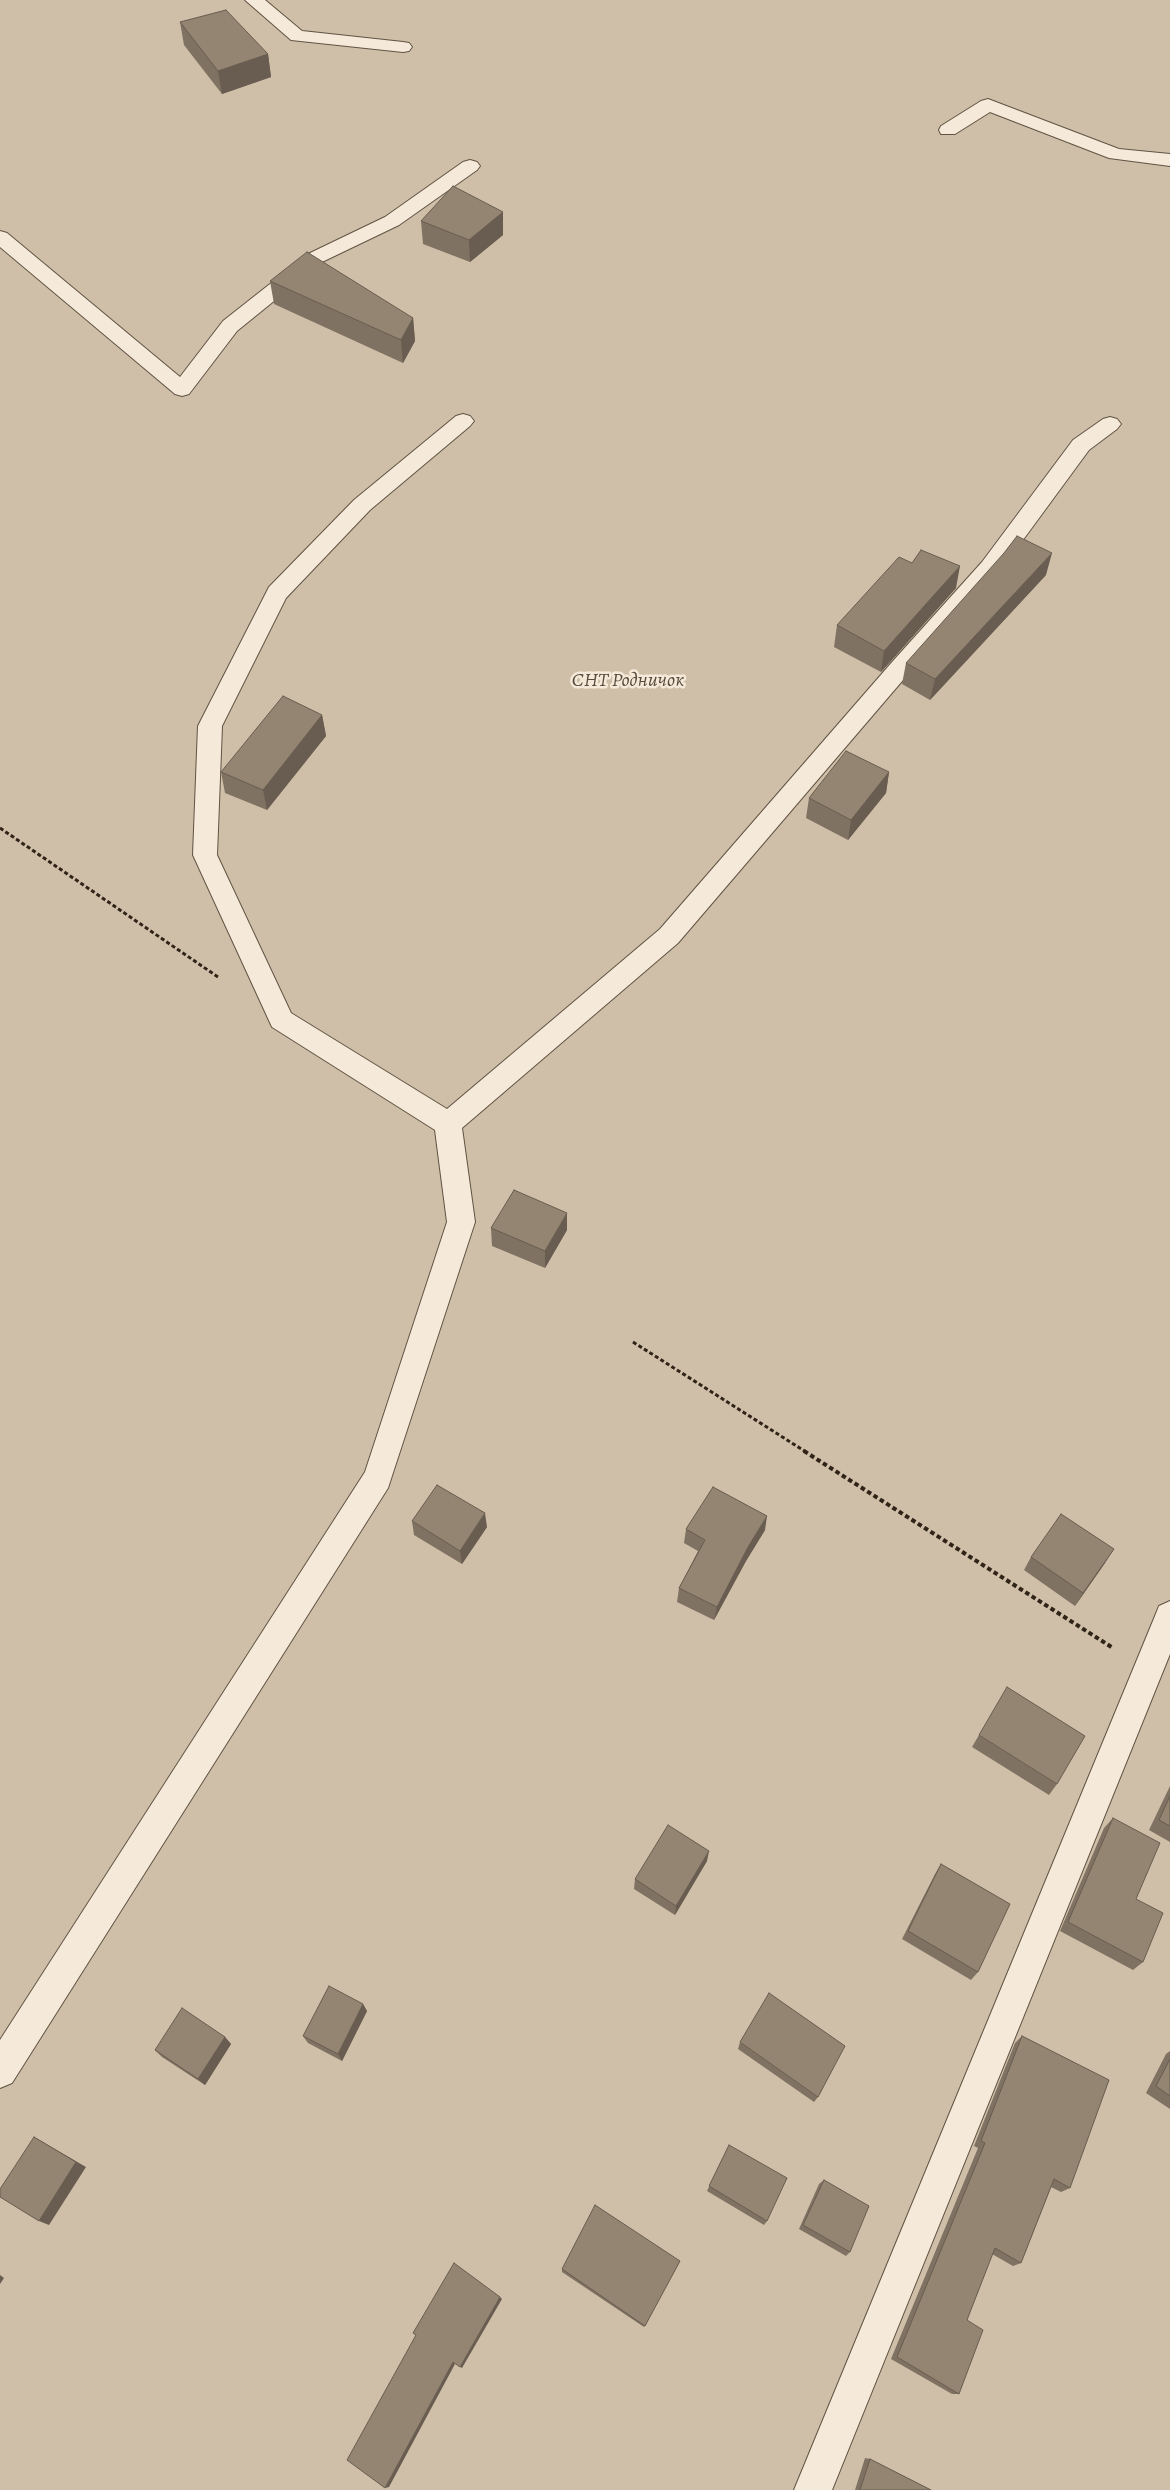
<!DOCTYPE html>
<html>
<head>
<meta charset="utf-8">
<style>
  body { margin:0 }
  canvas { display:block; background:#f0dfc5 }
</style>
</head>
<body>
<canvas width="1170" height="2490"></canvas>
<script>
const ctx = document.querySelector('canvas').getContext('2d');
ctx.lineJoin = 'round';
function paint(path, color) { ctx.fillStyle = color; ctx.fill(path, 'evenodd'); }
const poly = rows => new Path2D(rows.map(r => 'M' + r).join(''));
function stroke(path, color, width, dash) { ctx.strokeStyle = color; ctx.lineWidth = width; ctx.lineCap = dash ? 'butt' : 'round'; ctx.setLineDash(dash || []); ctx.stroke(path); }
function label(font, color, halo, rows, align = 'center') {
  ctx.font = font + ' Alegreya,serif'; ctx.lineWidth = 5; ctx.setLineDash([]); ctx.textBaseline = 'middle'; ctx.strokeStyle = halo; ctx.fillStyle = color; for (const [text, x, y, turn = 0] of rows) {
    ctx.save(); ctx.translate(x, y); ctx.rotate((+turn || 0) * Math.PI / 180); ctx.textAlign = isNaN(turn) ? turn : align; if (halo) ctx.strokeText(text, 0, 0); ctx.fillText(text, 0, 0); ctx.restore();
  }
}
paint(poly([
  [0,0,1170,0,1170,2490,0,2490]
]), '#cfbfa8');
const service = poly([
  [245,0,265,0,302,31,403,42,409,43,412,47,409,51,403,52,291,40,245,0],
  [988,99,1119,149,1170,154,1170,166,1109,158,990,112,955,134,941,134,939,130,941,126,981,101,988,99],
  [470,160,477,162,480,166,477,170,399,225,322,262,237,331,189,394,182,396,175,394,0,247,0,231,7,233,180,377,223,321,308,254,385,217,463,162,470,160],
  [463,414,470,416,474,421,470,426,370,510,286,598,222,726,217,855,291,1013,447,1109,660,929,893,661,982,562,1073,440,1103,419,1110,417,1117,419,1121,424,1117,429,1089,450,998,574,909,673,678,943,462,1128,475,1222,388,1488,12,2083,0,2088,0,2040,365,1472,447,1222,435,1130,272,1027,193,855,198,726,269,587,354,500,456,416,463,414],
  [1170,1601,1170,1654,832,2490,794,2490,1155,1616,1159,1606,1170,1601]
]);
stroke(service, '#605343', 2);
stroke(poly([
  [0,828,218,977],
  [633,1342,806,1452]
]), '#302418', 3, [4, 2.5]);
stroke(poly([
  [804,1451,1113,1648]
]), '#302418', 4, [4.5, 3]);
paint(service, '#f5ead9');
paint(poly([
  [180,22,268,54,271,77,222,94,184,45],
  [503,212,503,235,470,262,423,244,421,221],
  [270,281,413,318,415,341,403,363,274,304],
  [912,563,956,588,881,672,834,647,837,625],
  [1046,575,930,700,902,684,906,663],
  [322,715,326,736,267,810,225,793,221,772],
  [889,772,886,793,848,840,806,818,809,798],
  [491,1228,567,1230,545,1268,492,1246],
  [412,1521,487,1527,462,1564,414,1535],
  [686,1529,765,1530,746,1561,714,1620,677,1602,679,1588,698,1551,684,1543],
  [1031,1557,1105,1563,1075,1606,1024,1570],
  [979,1735,1057,1784,1049,1795,972,1747],
  [1170,1786,1170,1842,1149,1830],
  [1113,1818,1136,1899,1143,1962,1133,1970,1060,1931,1104,1828],
  [707,1861,675,1915,634,1889,635,1879],
  [941,1864,978,1972,971,1980,902,1939,935,1874],
  [363,2004,367,2011,342,2061,308,2043,303,2036],
  [1022,2036,1070,2188,1061,2192,1051,2187,1021,2263,1013,2266,992,2254,967,2320,959,2394,952,2394,891,2359,978,2148,974,2146,1015,2043],
  [225,2037,231,2044,205,2085,162,2057,155,2050],
  [740,2042,818,2097,814,2102,738,2049],
  [1170,2051,1170,2109,1146,2093,1166,2054],
  [729,2145,767,2221,764,2225,707,2191],
  [824,2180,850,2252,846,2256,799,2229,819,2184],
  [680,2261,644,2327,562,2272,562,2269],
  [865,2458,870,2459,931,2490,855,2490]
]), '#7f7262');
paint(poly([
  [268,54,271,77,222,94,218,71],
  [503,212,503,235,470,262,469,240],
  [413,318,415,341,403,363,401,340],
  [1052,553,1046,575,930,700,935,679],
  [960,566,956,588,881,672,884,651],
  [322,715,326,736,267,810,263,790],
  [889,772,886,793,848,840,851,820],
  [567,1213,567,1230,545,1268,545,1251],
  [485,1513,487,1527,462,1564,460,1551],
  [767,1516,765,1530,746,1561,714,1620,717,1607,748,1547],
  [1114,1549,1105,1563,1075,1606,1083,1593],
  [709,1851,707,1861,675,1915,676,1906],
  [363,2004,367,2011,342,2061,338,2054],
  [225,2037,231,2044,205,2085,198,2079],
  [34,2137,86,2167,49,2225,39,2221],
  [0,2275,4,2278,0,2284],
  [500,2297,502,2299,462,2368,460,2367],
  [453,2362,455,2364,389,2487,385,2488]
]), '#685d50');
const building = poly([
  [226,10,268,54,218,71,180,22,226,10],
  [453,186,503,212,469,240,421,221,453,186],
  [307,252,413,318,401,340,270,281,307,252],
  [1017,536,1052,553,935,679,906,663,1004,553,1017,536],
  [921,550,960,566,884,651,837,625,899,557,912,563,921,550],
  [283,696,322,715,263,790,221,772,283,696],
  [846,751,889,772,851,820,809,798,846,751],
  [514,1190,567,1213,545,1251,491,1228,514,1190],
  [437,1485,485,1513,460,1551,412,1521,437,1485],
  [713,1487,767,1516,748,1547,717,1607,679,1588,705,1540,686,1529,713,1487],
  [1061,1514,1114,1549,1083,1593,1031,1557,1061,1514],
  [1007,1687,1085,1736,1057,1784,979,1735,1007,1687],
  [1170,1796,1170,1826,1159,1820,1170,1796],
  [1113,1818,1160,1843,1136,1899,1163,1913,1143,1962,1068,1922,1113,1818],
  [668,1825,709,1851,676,1906,635,1879,668,1825],
  [941,1864,1010,1904,978,1972,908,1931,941,1864],
  [329,1986,363,2004,338,2054,303,2036,329,1986],
  [769,1993,845,2046,818,2097,740,2042,769,1993],
  [182,2008,225,2037,198,2079,155,2050,182,2008],
  [1022,2036,1109,2080,1070,2188,1054,2179,1021,2263,995,2248,967,2320,983,2330,959,2394,897,2357,985,2143,981,2141,1022,2036],
  [1170,2059,1170,2096,1156,2086,1170,2059],
  [34,2137,76,2162,39,2221,0,2197,0,2189,34,2137],
  [729,2145,787,2178,767,2221,709,2186,729,2145],
  [824,2180,869,2206,850,2252,803,2225,824,2180],
  [595,2205,680,2261,645,2326,562,2269,595,2205],
  [454,2263,500,2297,460,2367,453,2362,385,2488,347,2460,416,2335,413,2333,454,2263],
  [870,2459,931,2490,860,2490,870,2459]
]);
paint(building, '#948572');
stroke(building, '#685d50', 1);
label('italic 20px', '#584b3c', '#f5ead9', [
  ["СНТ Родничок",628,681]
]);
</script>
</body>
</html>
